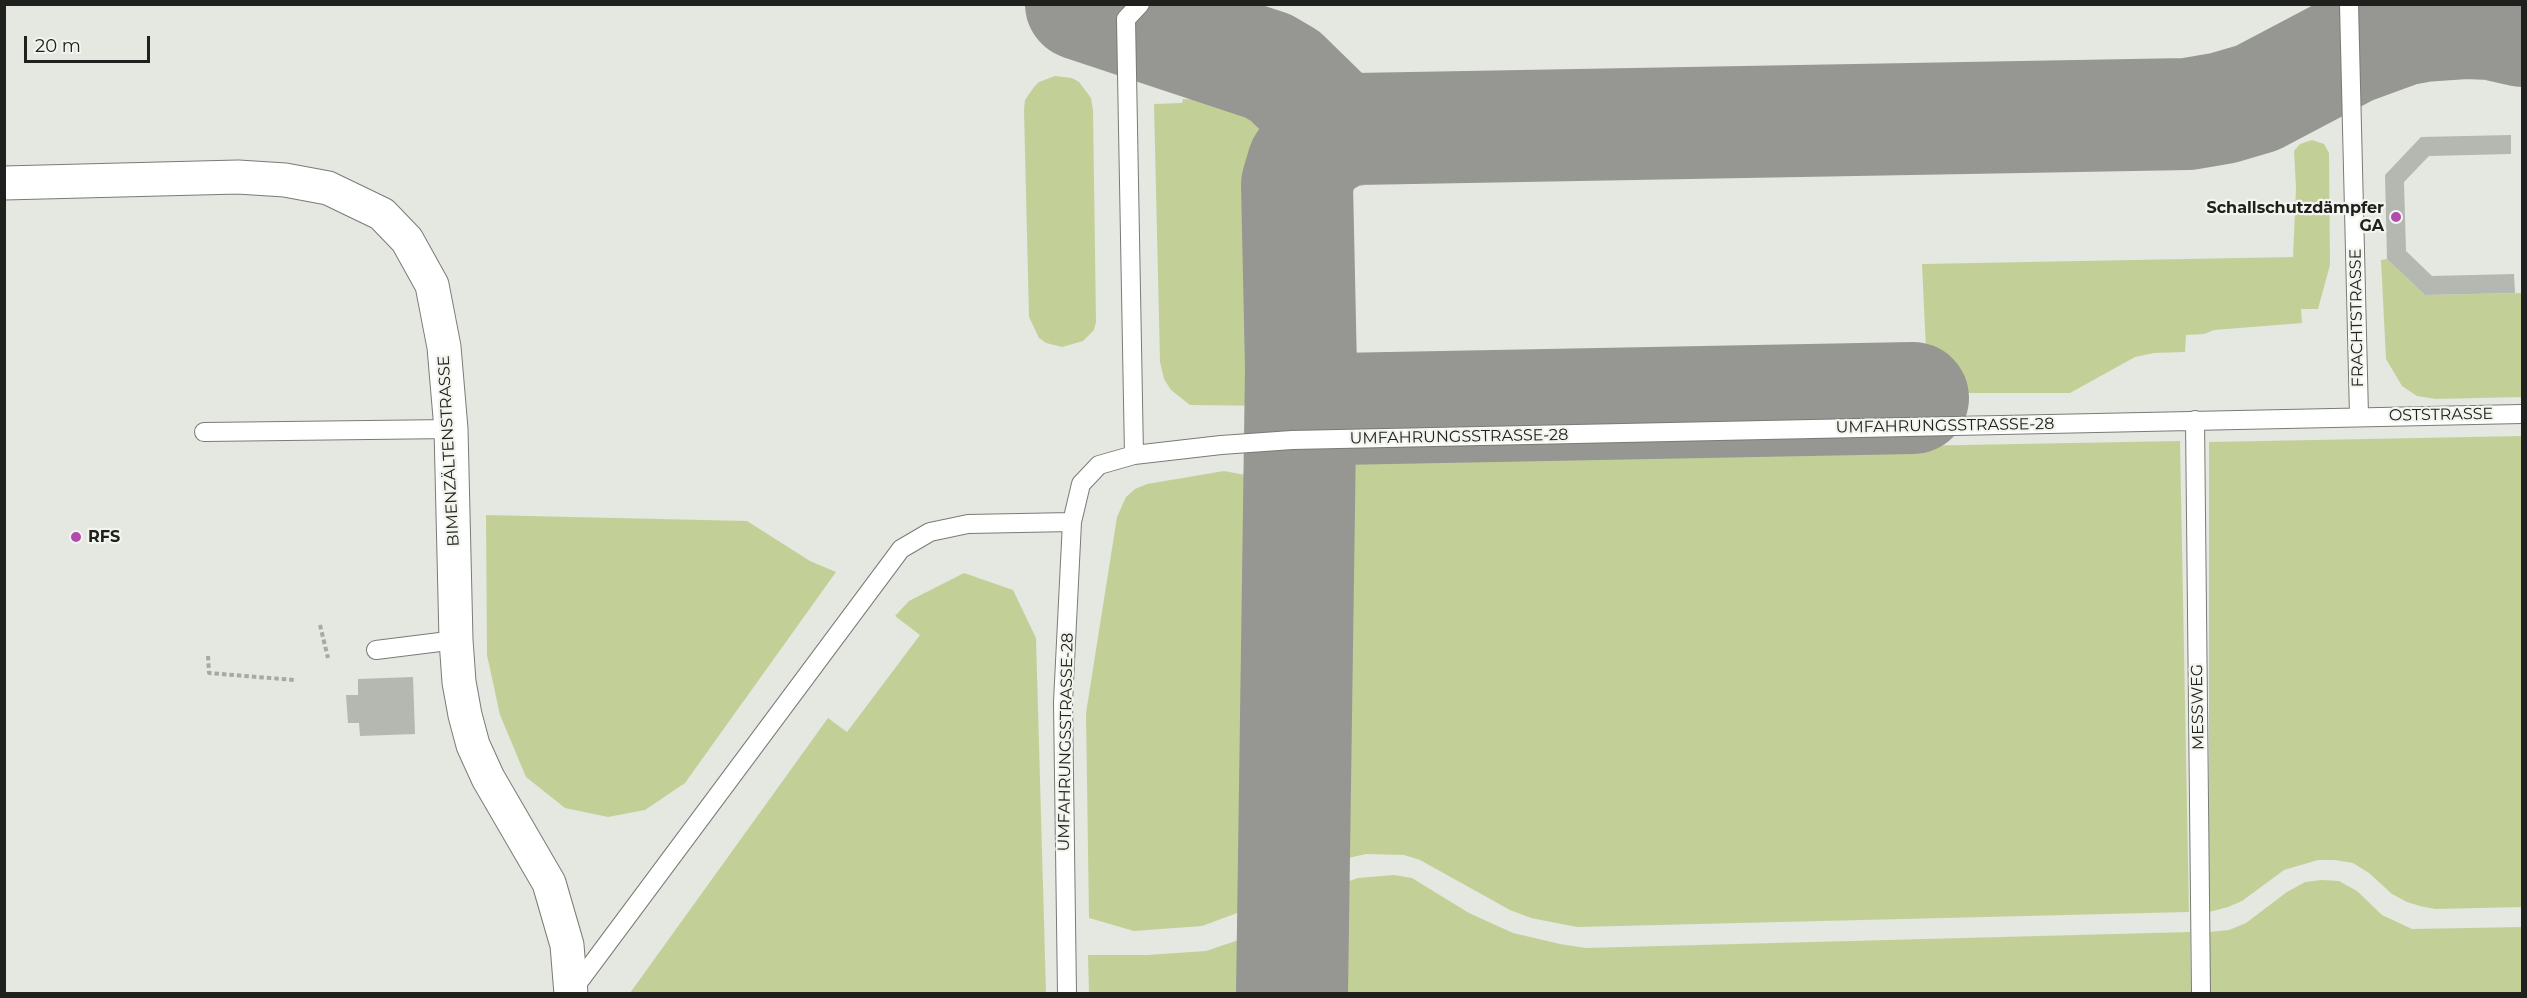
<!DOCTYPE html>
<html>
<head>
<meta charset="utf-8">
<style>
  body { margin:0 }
  #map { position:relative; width:2527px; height:998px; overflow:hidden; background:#e5e7e1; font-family:Montserrat,sans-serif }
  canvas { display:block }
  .frame { position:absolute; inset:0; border:6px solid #20201e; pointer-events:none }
  .scale { position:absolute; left:24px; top:36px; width:126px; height:27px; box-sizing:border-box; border:3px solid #20201e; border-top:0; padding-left:8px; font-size:18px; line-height:21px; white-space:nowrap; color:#20201e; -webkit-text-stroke:4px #f2f4ee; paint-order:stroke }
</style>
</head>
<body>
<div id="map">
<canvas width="2527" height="998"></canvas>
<div class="frame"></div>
<div class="scale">20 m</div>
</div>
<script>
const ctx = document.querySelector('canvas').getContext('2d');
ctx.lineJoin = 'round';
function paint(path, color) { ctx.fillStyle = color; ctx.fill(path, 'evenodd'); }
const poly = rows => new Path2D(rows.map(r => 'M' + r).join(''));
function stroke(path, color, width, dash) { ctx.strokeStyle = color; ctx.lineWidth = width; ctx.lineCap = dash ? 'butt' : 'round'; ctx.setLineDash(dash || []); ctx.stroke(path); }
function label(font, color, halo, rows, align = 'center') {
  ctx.font = font + ' Montserrat,sans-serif'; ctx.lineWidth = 4.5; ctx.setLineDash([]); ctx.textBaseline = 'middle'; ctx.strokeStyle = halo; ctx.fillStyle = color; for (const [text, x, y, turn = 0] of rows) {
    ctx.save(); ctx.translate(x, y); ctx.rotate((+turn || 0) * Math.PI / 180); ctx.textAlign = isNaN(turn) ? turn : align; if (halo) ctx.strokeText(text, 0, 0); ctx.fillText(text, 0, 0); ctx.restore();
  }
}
paint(poly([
  [1055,76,1072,78,1079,82,1091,98,1093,110,1096,322,1094,330,1083,341,1062,347,1046,343,1039,338,1029,317,1024,110,1025,100,1034,87,1039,82],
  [1183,99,1273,102,1275,406,1190,405,1171,390,1164,379,1160,362,1154,104,1182,103],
  [2312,140,2324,144,2329,153,2330,265,2318,309,2301,309,2302,323,2214,330,2204,334,2186,335,2185,352,2154,353,2135,357,2070,393,1928,393,1922,264,2293,257,2296,188,2294,151,2300,144],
  [2387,259,2425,295,2522,293,2522,397,2436,399,2417,396,2402,386,2386,359,2381,260],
  [2522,436,2522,907,2435,909,2420,906,2407,902,2392,894,2369,873,2353,863,2335,860,2318,860,2284,870,2242,901,2228,907,2209,912,2209,442],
  [2180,441,2189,912,1577,927,1531,918,1510,910,1420,860,1404,855,1366,854,1335,861,1318,869,1323,496,1326,485,1333,474,1359,459,1372,456],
  [1224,471,1251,476,1261,483,1274,507,1267,902,1202,926,1134,931,1089,918,1086,713,1117,517,1126,497,1135,489,1147,484],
  [486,515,747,521,810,561,836,572,685,783,645,810,608,817,565,808,526,777,500,715,487,655],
  [964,573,1013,590,1036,638,1046,993,630,993,828,718,847,732,920,635,895,616,909,601],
  [1394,875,1412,878,1469,913,1513,933,1560,944,1586,948,2190,932,2191,993,1316,993,1317,895,1329,888,1358,878],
  [2322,880,2339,881,2357,891,2382,915,2412,929,2522,927,2522,993,2210,993,2208,932,2229,930,2246,923,2287,892,2305,882],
  [1268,930,1267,993,1089,993,1088,955,1147,955,1206,951]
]), '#c2d098');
stroke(poly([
  [1081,4,1268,66,1285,76,1328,118,1344,127,1356,129,2188,114,2223,108,2257,98,2350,49,2402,30,2424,26,2468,23,2491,24,2522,31],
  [1301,369,1304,382,1311,396,1322,403,1338,409,1913,398],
  [1292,994,1301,369,1297,184,1303,164,1317,145,1341,132,1360,129]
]), '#969792', 112);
paint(poly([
  [2511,135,2511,154,2429,156,2404,182,2406,251,2432,276,2514,274,2515,293,2425,295,2387,259,2385,175,2421,137],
  [413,677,415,734,360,736,359,723,348,723,346,695,358,695,358,679]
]), '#b5b7b1');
const lane = poly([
  [2349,4,2359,416],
  [2195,420,2201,994],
  [204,432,451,429],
  [1134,455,1126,19,1140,4],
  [376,650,456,640],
  [572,991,901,549,930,532,968,524,1072,522],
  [1067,994,1063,702,1072,522,1081,484,1099,465,1134,455,1221,445,1292,440,2522,414]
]);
const street = poly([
  [4,183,238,177,285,180,328,188,382,214,407,240,432,285,444,347,451,429,456,640,459,682,465,715,473,745,488,778,549,883,567,945,571,994]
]);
stroke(lane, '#7a7b76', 20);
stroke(street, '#7a7b76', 35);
stroke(poly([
  [320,625,328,658],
  [208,656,209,673,294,680]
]), '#a7a9a4', 4, [4.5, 3]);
stroke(lane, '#fff', 18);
stroke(street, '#fff', 33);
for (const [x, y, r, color] of [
  [2396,217,6,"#b34bae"],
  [76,537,6,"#b34bae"]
]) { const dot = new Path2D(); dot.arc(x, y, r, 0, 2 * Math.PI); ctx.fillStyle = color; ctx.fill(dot); stroke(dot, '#f2f4ee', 2); }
label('bold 16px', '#20201e', '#f2f4ee', [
  ["Schallschutzdämpfer",2384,208],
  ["GA",2384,226],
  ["RFS",88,537,"left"]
], 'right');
label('16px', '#20201e', '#f2f4ee', [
  ["FRACHTSTRASSE",2357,318,-91],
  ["OSTSTRASSE",2441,415,-1],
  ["UMFAHRUNGSSTRASSE-28",1945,426,-1],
  ["UMFAHRUNGSSTRASSE-28",1459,437,-1],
  ["BIMENZÄLTENSTRASSE",449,451,-93],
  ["MESSWEG",2198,707,-91],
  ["UMFAHRUNGSSTRASSE-28",1066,742,-89]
]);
</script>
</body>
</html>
